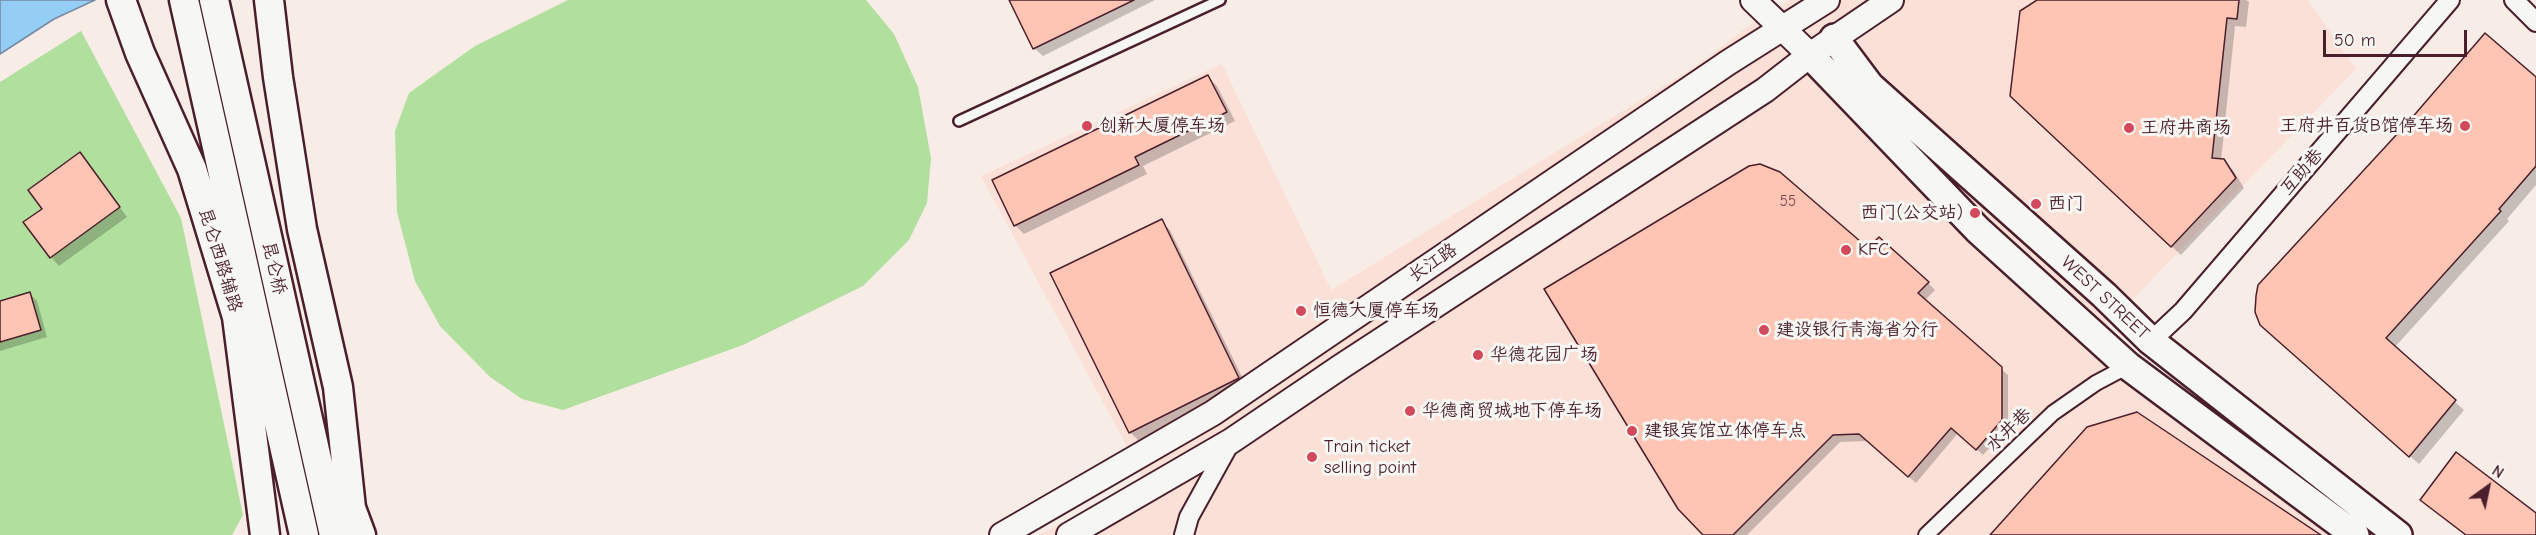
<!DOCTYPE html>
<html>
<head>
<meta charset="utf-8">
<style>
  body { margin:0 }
  #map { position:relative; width:2536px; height:535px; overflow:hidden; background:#f8ece6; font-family:"Comic Neue",sans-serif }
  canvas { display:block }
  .north { position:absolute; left:2458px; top:457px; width:60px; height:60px; -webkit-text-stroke:4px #f6f6f2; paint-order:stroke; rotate:33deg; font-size:16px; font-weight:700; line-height:24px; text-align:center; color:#4a1f2b }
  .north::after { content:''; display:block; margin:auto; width:21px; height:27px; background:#4a1f2b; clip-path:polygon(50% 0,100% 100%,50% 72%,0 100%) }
  .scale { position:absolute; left:2323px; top:30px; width:144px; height:27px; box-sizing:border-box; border:3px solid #4a1f2b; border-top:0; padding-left:8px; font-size:18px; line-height:21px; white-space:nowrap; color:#4a1f2b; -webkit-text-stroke:4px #f6f6f2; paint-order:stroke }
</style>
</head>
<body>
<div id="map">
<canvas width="2536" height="535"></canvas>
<div class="north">N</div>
<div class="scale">50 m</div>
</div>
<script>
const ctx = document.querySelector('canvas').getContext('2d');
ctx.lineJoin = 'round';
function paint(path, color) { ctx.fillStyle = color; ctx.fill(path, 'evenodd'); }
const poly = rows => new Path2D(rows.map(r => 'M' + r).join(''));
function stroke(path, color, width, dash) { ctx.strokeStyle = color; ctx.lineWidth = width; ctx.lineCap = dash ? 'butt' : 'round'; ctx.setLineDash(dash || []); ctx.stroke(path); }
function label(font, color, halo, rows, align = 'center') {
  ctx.font = font + ' "Comic Neue","LXGW WenKai TC",sans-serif'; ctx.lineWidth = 6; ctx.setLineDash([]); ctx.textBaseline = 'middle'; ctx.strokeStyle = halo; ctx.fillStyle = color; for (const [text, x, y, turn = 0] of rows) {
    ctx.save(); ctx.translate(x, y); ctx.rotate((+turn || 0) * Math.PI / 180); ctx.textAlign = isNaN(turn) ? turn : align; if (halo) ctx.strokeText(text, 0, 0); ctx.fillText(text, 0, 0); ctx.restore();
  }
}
paint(poly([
  [1790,0,2308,0,2356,69,2096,337,2335,535,1039,535,1144,478,981,176,1222,64,1331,290,1696,66,1754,22]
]), '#fae0d7');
paint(poly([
  [568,0,866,0,894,34,918,87,931,158,927,203,909,240,863,286,743,345,563,410,522,399,490,377,440,326,415,281,397,212,395,131,409,93,475,46],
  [81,31,181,218,243,515,232,535,0,535,0,82]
]), '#b1df9e');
const water = poly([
  [0,0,95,0,54,19,0,54,0,0]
]);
paint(water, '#95cef4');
stroke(water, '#7788a4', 1.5);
paint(poly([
  [1011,0,1155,0,1043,56,1034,48],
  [2039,0,2246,0,2249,2,2246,27,2235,26,2221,161,2233,170,2244,188,2181,255,2021,105],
  [1208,77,1217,86,1235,121,1143,166,1147,174,1024,234,1015,225],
  [2536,79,2536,185,2507,219,2509,221,2394,348,2464,410,2419,464,2271,334],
  [80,154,127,217,59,266,51,257],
  [1749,167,1770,168,1788,179,1868,250,1928,283,1935,290,1924,301,2008,375,2008,427,1983,455,1958,433,1916,483,1868,441,1840,442,1747,535,1705,535],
  [1161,221,1170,230,1247,387,1139,441,1130,432],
  [30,294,37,301,47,337,0,351,0,303],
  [2422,500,2536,514,2536,535,2466,535]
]), '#0003');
const building = poly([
  [1009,0,1134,0,1033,49,1009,0],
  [2037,0,2239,0,2237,19,2227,18,2212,158,2224,159,2236,178,2171,247,2010,96,2020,11,2037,0],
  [2485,33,2536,77,2536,166,2499,209,2501,211,2386,338,2456,400,2409,457,2260,325,2255,312,2256,296,2258,285,2410,120,2485,33],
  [1208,75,1227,112,1135,157,1139,165,1014,226,992,180,1208,75],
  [80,152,120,207,50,258,23,222,42,209,28,190,80,152],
  [1760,164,1780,172,1868,248,1879,237,1929,282,1918,293,2002,367,2002,420,1976,450,1951,428,1908,477,1859,434,1833,435,1733,535,1703,535,1678,509,1544,289,1749,166,1760,164],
  [1162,219,1239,378,1129,433,1050,273,1162,219],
  [30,292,41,330,0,342,0,301,30,292],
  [2137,412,2321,535,1990,535,2087,427,2137,412],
  [2456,452,2536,513,2536,535,2466,535,2420,500,2456,452]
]);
paint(building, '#fec4b4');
stroke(building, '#4a1f2b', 1.5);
const service = poly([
  [959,121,1220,0]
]);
const pedestrian = poly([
  [1926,535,2053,413,2096,383,2128,366]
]);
const minor = poly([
  [2514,0,2536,22],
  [2151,341,2183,311,2450,0],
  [1184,535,1189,517,1231,441]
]);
const secondary = poly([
  [1753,0,1810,55],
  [1002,535,1213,413,1729,62,1827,0],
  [1069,535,1231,441,1342,366,1765,90,1810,55,1891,0]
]);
const primary = poly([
  [1834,38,1870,86,2104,295,2151,341,2398,535],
  [1810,55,1978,230,2128,366,2355,535]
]);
const trunk = poly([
  [121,0,140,53,192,169,237,317,265,535],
  [184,0,304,535],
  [214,0,334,535],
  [269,0,278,77,302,229,338,387,351,508,361,535]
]);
stroke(service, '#4a1f2b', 14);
stroke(pedestrian, '#4a1f2b', 18);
stroke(minor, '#4a1f2b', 22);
stroke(secondary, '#4a1f2b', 28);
stroke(primary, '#4a1f2b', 32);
stroke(trunk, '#4a1f2b', 33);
stroke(service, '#f6f6f2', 9);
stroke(pedestrian, '#f6f6f2', 14);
stroke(minor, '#f6f6f2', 18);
stroke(secondary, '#f6f6f2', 24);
stroke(primary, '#f6f6f2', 27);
stroke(trunk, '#f6f6f2', 28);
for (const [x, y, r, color] of [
  [1087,126,6,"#d1495b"],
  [2465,126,6,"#d1495b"],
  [2129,128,6,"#d1495b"],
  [2036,204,6,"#d1495b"],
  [1975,213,6,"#d1495b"],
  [1846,250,6,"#d1495b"],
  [1301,311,6,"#d1495b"],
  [1764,330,6,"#d1495b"],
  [1478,355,6,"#d1495b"],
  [1410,411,6,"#d1495b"],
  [1632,431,6,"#d1495b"],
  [1312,457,6,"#d1495b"]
]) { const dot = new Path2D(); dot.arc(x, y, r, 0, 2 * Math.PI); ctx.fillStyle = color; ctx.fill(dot); stroke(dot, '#f6f6f2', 2); }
label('15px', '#77484d', null, [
  ["55",1788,202]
]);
label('18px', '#4a1f2b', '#f6f6f2', [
  ["创新大厦停车场",1099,126],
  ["王府井百货B馆停车场",2453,126,"right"],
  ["王府井商场",2141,128],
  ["西门",2048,204],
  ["西门(公交站)",1963,213,"right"],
  ["KFC",1858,250],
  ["恒德大厦停车场",1313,311],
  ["建设银行青海省分行",1776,330],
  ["华德花园广场",1490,355],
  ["华德商贸城地下停车场",1422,411],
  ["建银宾馆立体停车点",1644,431],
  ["Train ticket",1324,447],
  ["selling point",1324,468]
], 'left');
label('18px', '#4a1f2b', '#f6f6f2', [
  ["互助巷",2302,172,-49],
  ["昆仑西路辅路",220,260,73],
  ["长江路",1433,263,-34],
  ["昆仑桥",274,268,77],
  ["WEST STREET",2105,298,43],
  ["水井巷",2009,430,-44]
]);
</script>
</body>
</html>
